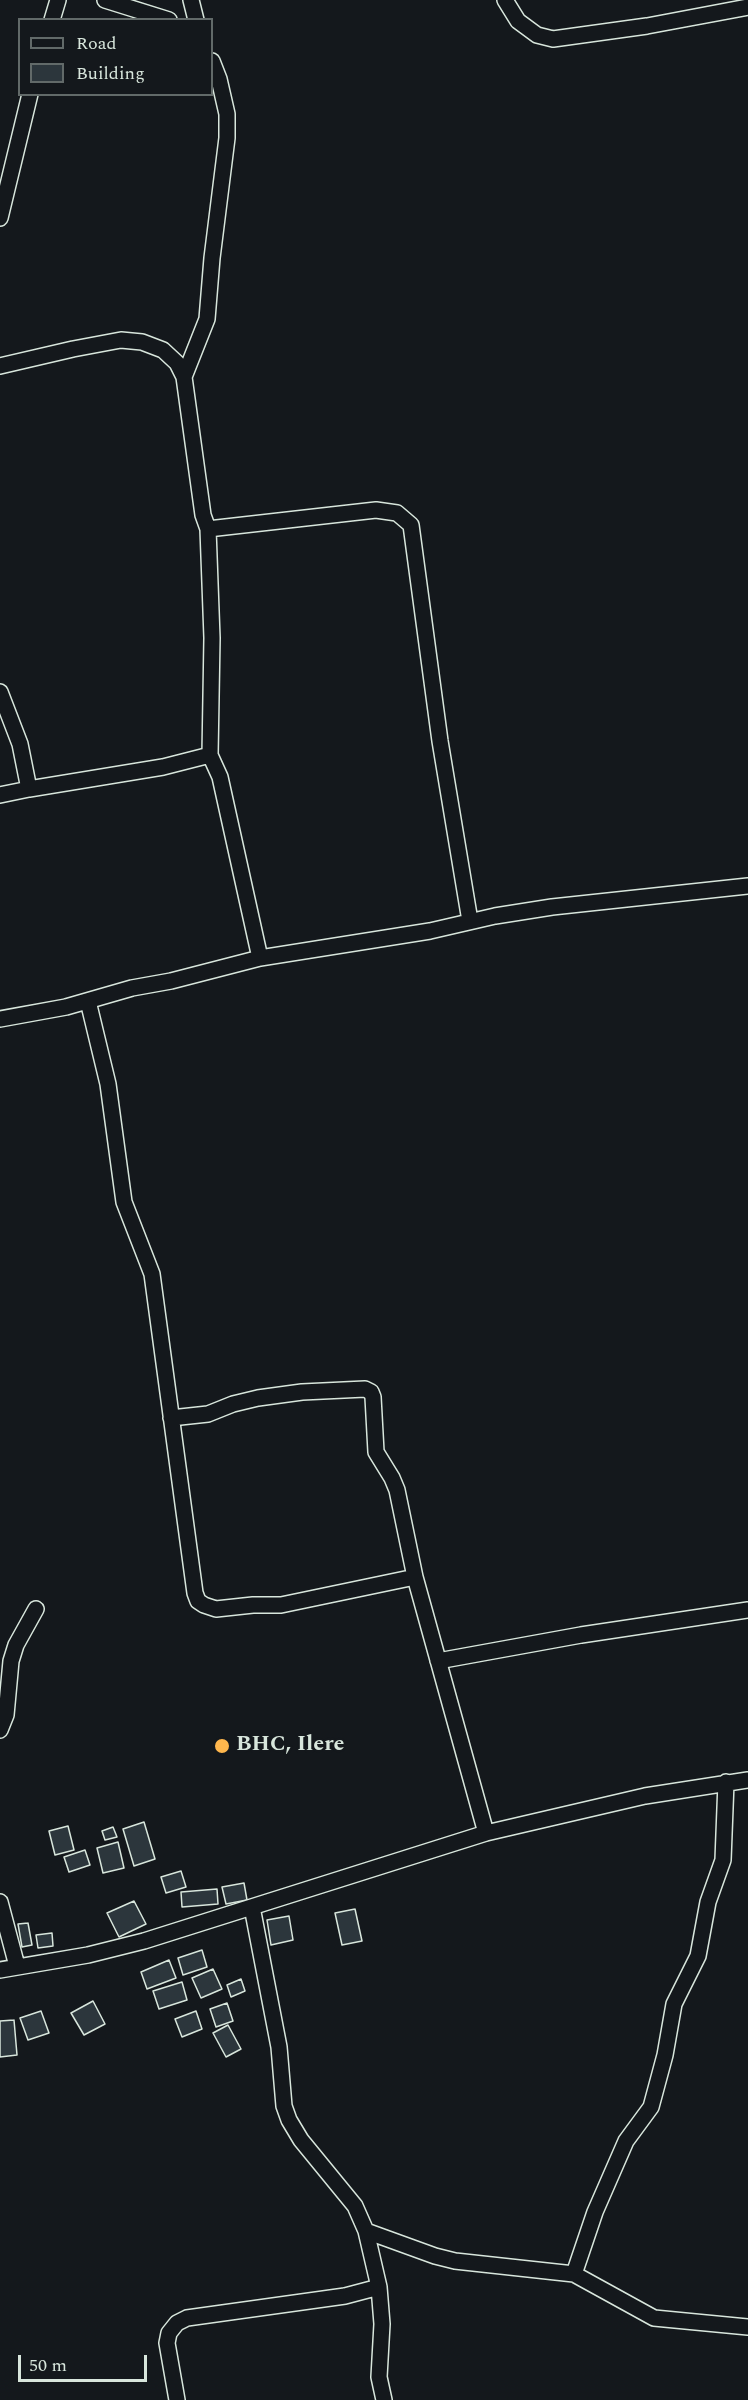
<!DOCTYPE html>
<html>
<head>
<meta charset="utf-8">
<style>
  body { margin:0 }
  #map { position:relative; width:748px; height:2400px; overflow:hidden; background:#14181c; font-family:Spectral,serif }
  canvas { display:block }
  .legend { position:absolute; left:18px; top:18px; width:195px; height:78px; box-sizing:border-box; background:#14181c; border:2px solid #626a69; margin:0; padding:8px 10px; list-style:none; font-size:18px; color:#d8e6dc }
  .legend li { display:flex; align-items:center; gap:12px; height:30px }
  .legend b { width:30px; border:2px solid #626a69 }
  .scale { position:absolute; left:18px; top:2355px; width:129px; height:27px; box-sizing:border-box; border:3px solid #d8e6dc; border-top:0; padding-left:8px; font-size:18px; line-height:21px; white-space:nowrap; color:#d8e6dc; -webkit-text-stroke:4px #14181c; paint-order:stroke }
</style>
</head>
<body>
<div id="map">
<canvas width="748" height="2400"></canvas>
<ul class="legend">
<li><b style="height:8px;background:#14181c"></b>Road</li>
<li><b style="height:16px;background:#2c363c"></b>Building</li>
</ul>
<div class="scale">50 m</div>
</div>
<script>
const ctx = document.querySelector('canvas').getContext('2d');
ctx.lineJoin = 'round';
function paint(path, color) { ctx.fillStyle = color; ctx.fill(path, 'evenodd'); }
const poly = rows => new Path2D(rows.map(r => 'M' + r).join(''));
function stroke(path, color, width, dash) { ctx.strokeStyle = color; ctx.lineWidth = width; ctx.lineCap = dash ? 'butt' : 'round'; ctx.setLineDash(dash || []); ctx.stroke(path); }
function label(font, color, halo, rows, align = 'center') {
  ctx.font = font + ' Spectral,serif'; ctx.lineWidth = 4.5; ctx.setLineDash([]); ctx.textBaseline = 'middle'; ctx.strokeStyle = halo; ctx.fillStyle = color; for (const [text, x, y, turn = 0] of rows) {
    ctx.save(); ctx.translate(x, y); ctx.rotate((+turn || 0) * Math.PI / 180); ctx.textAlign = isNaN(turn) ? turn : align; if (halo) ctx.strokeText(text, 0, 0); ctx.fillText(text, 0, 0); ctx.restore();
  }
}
const building = poly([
  [144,1822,155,1859,134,1866,123,1829,144,1822],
  [68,1826,74,1850,55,1855,49,1831,68,1826],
  [113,1827,117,1837,105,1840,102,1831,113,1827],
  [118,1842,124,1868,103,1873,97,1848,118,1842],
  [85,1850,90,1865,69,1872,64,1857,85,1850],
  [181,1871,186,1887,166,1893,161,1877,181,1871],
  [244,1883,247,1900,226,1904,222,1887,244,1883],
  [217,1889,218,1904,182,1907,181,1892,217,1889],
  [134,1901,146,1924,119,1937,107,1913,134,1901],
  [355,1909,362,1941,342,1945,335,1913,355,1909],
  [289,1916,293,1940,271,1945,267,1920,289,1916],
  [28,1923,32,1945,22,1947,18,1924,28,1923],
  [52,1933,53,1946,38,1948,36,1935,52,1933],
  [202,1950,207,1967,183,1975,178,1958,202,1950],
  [169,1960,176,1978,147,1989,141,1972,169,1960],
  [213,1969,222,1989,201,1998,192,1978,213,1969],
  [241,1979,245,1991,231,1997,227,1985,241,1979],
  [182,1982,187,2000,159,2009,153,1991,182,1982],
  [93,2001,105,2024,84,2035,71,2013,93,2001],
  [227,2003,233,2021,216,2027,210,2009,227,2003],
  [41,2011,49,2033,28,2040,20,2018,41,2011],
  [196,2011,202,2029,182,2037,175,2019,196,2011],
  [14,2020,17,2055,0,2057,0,2021,14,2020],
  [228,2025,241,2049,226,2057,213,2033,228,2025]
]);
paint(building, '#2c363c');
stroke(building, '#d8e6dc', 1.5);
const minor = poly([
  [105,0,169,20],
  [191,0,196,20],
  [505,0,518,21,537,35,553,39,647,26,748,7],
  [52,20,58,0],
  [0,218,30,94],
  [0,366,73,349,121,340,142,342,163,350,177,363,184,377,203,515,208,529,212,638,210,755,220,777,260,958],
  [184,377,207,319,212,258,227,138,227,114,219,79,212,61],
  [208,529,376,510,397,513,411,525,440,741,470,921],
  [0,692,20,744,29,789],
  [0,795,29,789,163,767,210,755],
  [88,1001,108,1084,124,1202,152,1274,195,1593,198,1601,204,1605,216,1609,253,1605,281,1605,415,1577,486,1833],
  [0,1019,66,1007,132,988,171,981,260,958,430,931,495,916,552,907,748,886],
  [171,1418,208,1414,233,1404,258,1398,302,1392,365,1389,371,1392,373,1397,376,1452,392,1478,397,1490,415,1577],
  [438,1661,581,1635,748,1610],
  [0,1730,6,1715,11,1661,16,1645,36,1609],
  [0,1902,17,1966],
  [252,1907,279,2047,284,2106,289,2120,301,2140,355,2206,366,2231,379,2287,382,2324,379,2377,384,2400],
  [0,1970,88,1955,144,1941,486,1833,645,1796,748,1780],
  [366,2231,435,2256,455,2261,574,2274,654,2318,748,2327],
  [574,2274,595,2212,626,2141,651,2107,665,2055,674,2004,698,1956,708,1902,723,1860,726,1782],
  [177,2400,167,2343,169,2333,177,2323,187,2318,345,2296,379,2287]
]);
stroke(minor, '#d8e6dc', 18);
stroke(minor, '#14181c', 15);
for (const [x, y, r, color] of [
  [222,1746,8,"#ffb74d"]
]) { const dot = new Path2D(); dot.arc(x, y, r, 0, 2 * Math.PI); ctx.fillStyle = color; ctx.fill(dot); stroke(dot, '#14181c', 2); }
label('bold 22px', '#d8e6dc', '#14181c', [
  ["BHC, Ilere",236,1746]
], 'left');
</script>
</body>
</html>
